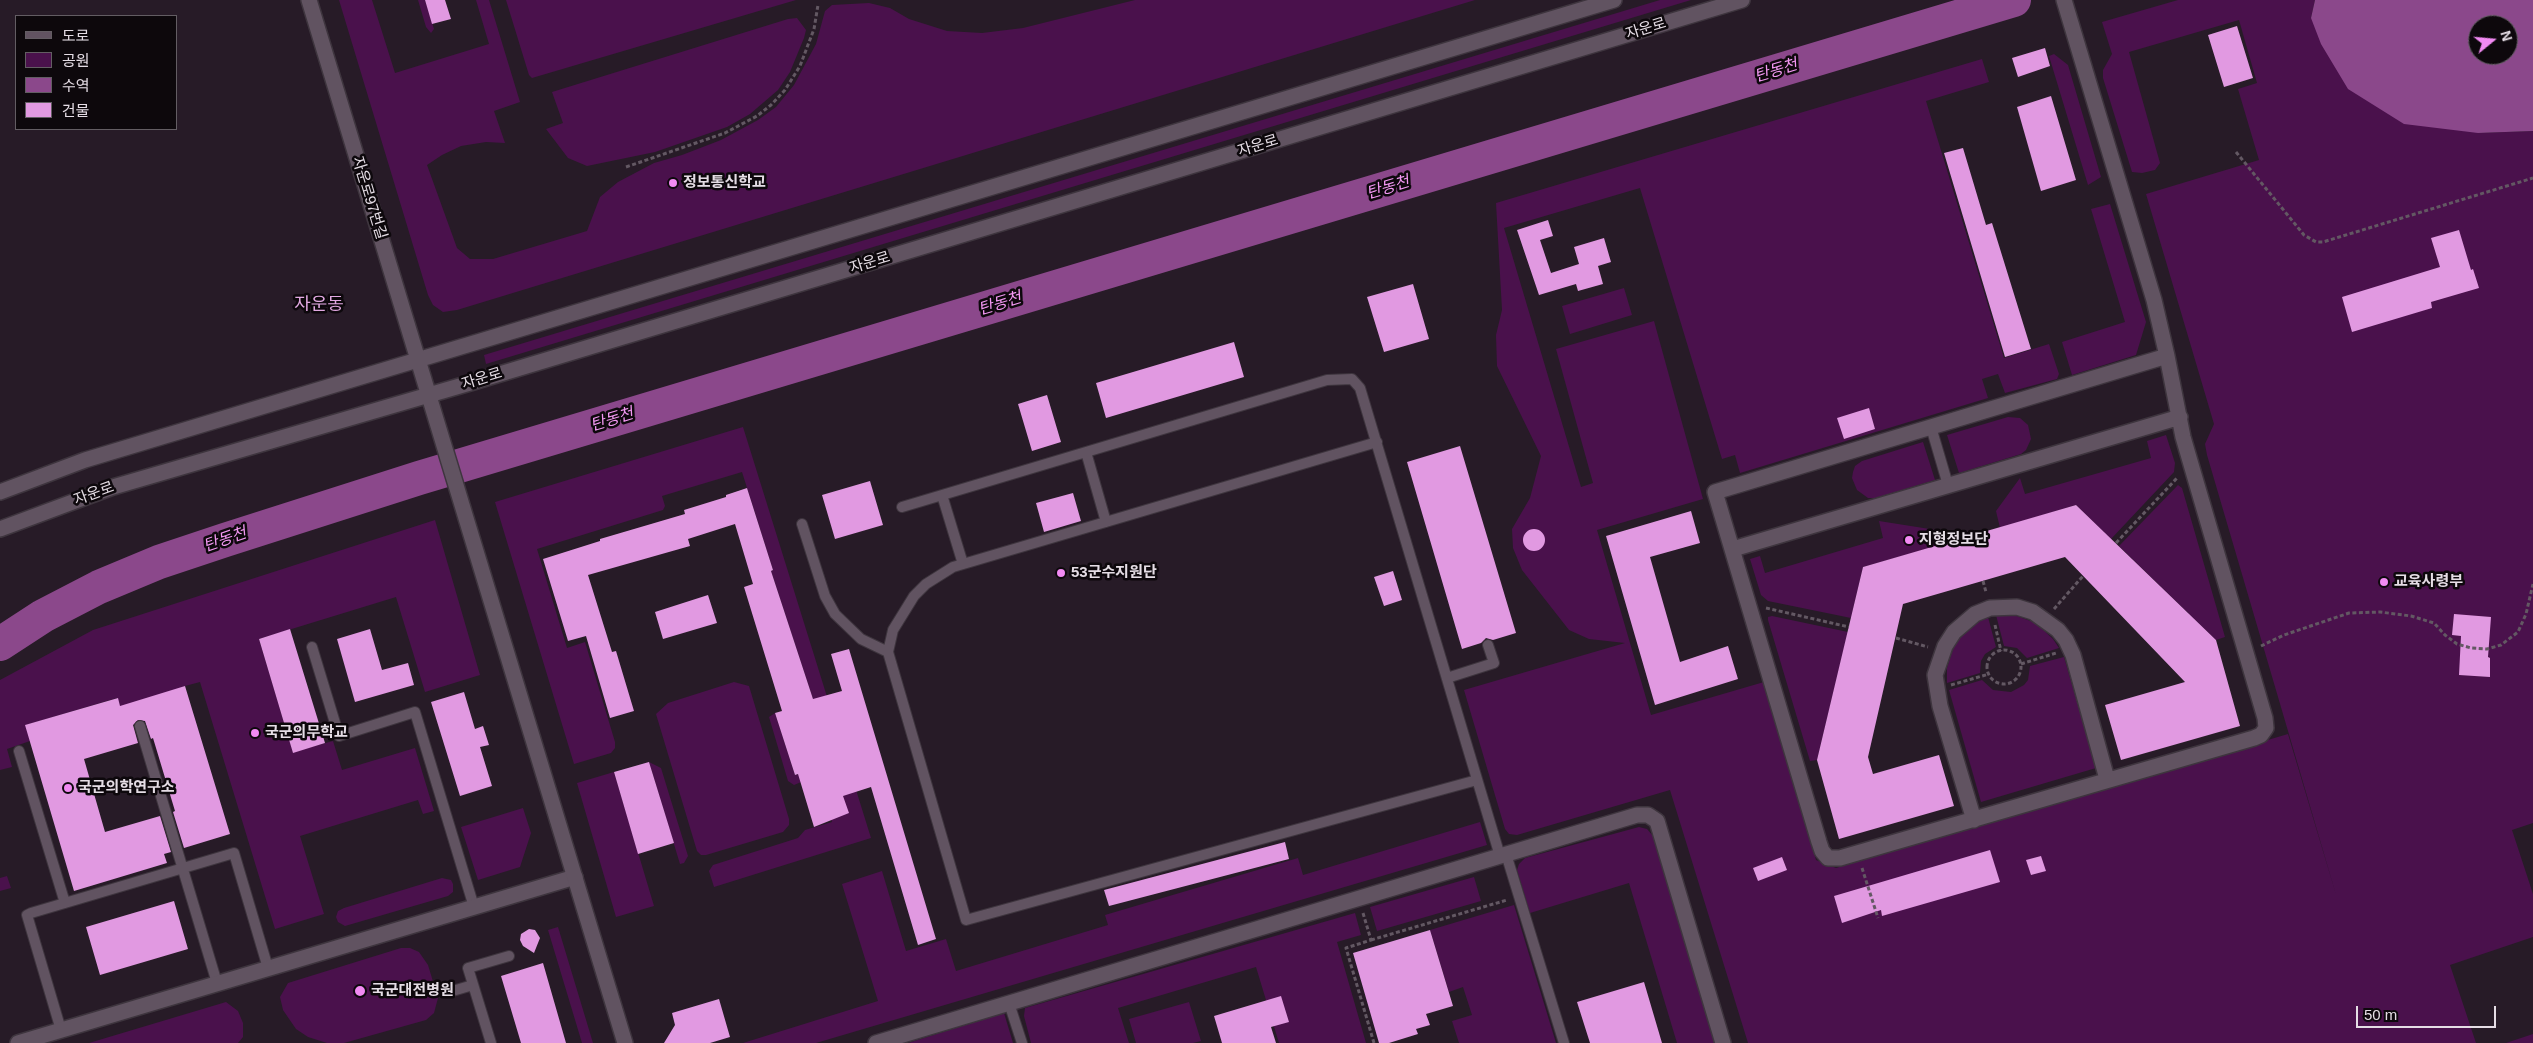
<!DOCTYPE html>
<html>
<head>
<meta charset="utf-8">
<style>
  body { margin:0 }
  #map { position:relative; width:2533px; height:1043px; overflow:hidden; background:#271b27; font-family:Helvetica,"Noto Sans KR",sans-serif }
  canvas { display:block }
  .legend { position:absolute; left:15px; top:15px; width:162px; height:115px; box-sizing:border-box; background:#0d080c; border:1px solid #635d63; margin:0; padding:6px 9px; list-style:none; font-size:15px; color:#e5dde5 }
  .legend li { display:flex; align-items:center; gap:10px; height:25px }
  .legend b { width:25px; border:1px solid #635d63 }
  .north { position:absolute; left:2468px; top:15px; width:50px; height:50px; box-sizing:border-box; background:#0d080c; border:1px solid #635d63; border-radius:50%; rotate:73deg; font-size:14px; font-weight:700; line-height:20px; text-align:center; color:#e5dde5 }
  .north::after { content:''; display:block; margin:auto; width:18px; height:22px; background:#f28af3; clip-path:polygon(50% 0,100% 100%,50% 72%,0 100%) }
  .scale { position:absolute; left:2356px; top:1006px; width:140px; height:22px; box-sizing:border-box; border:2px solid #e5dde5; border-top:0; padding-left:6px; font-size:15px; line-height:18px; white-space:nowrap; color:#e5dde5; -webkit-text-stroke:4px #0d080c; paint-order:stroke }
</style>
</head>
<body>
<div id="map">
<canvas width="2533" height="1043"></canvas>
<ul class="legend">
<li><b style="height:6px;background:#615361"></b>도로</li>
<li><b style="height:14px;background:#4a114c"></b>공원</li>
<li><b style="height:14px;background:#8b488b"></b>수역</li>
<li><b style="height:14px;background:#e199e1"></b>건물</li>
</ul>
<div class="north">N</div>
<div class="scale">50 m</div>
</div>
<script>
const ctx = document.querySelector('canvas').getContext('2d');
ctx.lineJoin = 'round';
function paint(path, color) { ctx.fillStyle = color; ctx.fill(path, 'evenodd'); }
const poly = rows => new Path2D(rows.map(r => 'M' + r).join(''));
function stroke(path, color, width, dash) { ctx.strokeStyle = color; ctx.lineWidth = width; ctx.lineCap = dash ? 'butt' : 'round'; ctx.setLineDash(dash || []); ctx.stroke(path); }
function label(font, color, halo, rows, align = 'center') {
  ctx.font = font + ' Helvetica,"Noto Sans KR",sans-serif'; ctx.lineWidth = 5; ctx.setLineDash([]); ctx.textBaseline = 'middle'; ctx.strokeStyle = halo; ctx.fillStyle = color; for (const [text, x, y, turn = 0] of rows) {
    ctx.save(); ctx.translate(x, y); ctx.rotate((+turn || 0) * Math.PI / 180); ctx.textAlign = isNaN(turn) ? turn : align; if (halo) ctx.strokeText(text, 0, 0); ctx.fillText(text, 0, 0); ctx.restore();
  }
}
paint(poly([
  [339,0,372,0,395,73,489,44,476,0,489,0,520,102,494,111,505,143,486,142,461,146,442,155,427,165,457,248,470,259,493,259,587,231,600,197,618,182,654,163,682,155,721,140,758,120,776,107,794,85,816,44,825,11,832,5,869,3,890,8,909,19,947,31,982,33,1023,28,1135,0,1475,0,457,310,443,312,433,305,428,295],
  [418,0,425,0,434,29,431,33,426,27],
  [506,0,796,0,532,78,529,75],
  [1660,0,1691,0,486,364,484,355],
  [2178,0,2315,0,2311,18,2478,133,2533,131,2533,823,2512,830,2533,894,2533,937,2450,965,2476,1043,1748,1043,1670,790,1517,835,1509,834,1505,829,1464,690,1625,643,1589,639,1569,630,1522,570,1513,548,1512,529,1530,498,1541,456,1497,366,1496,335,1502,310,1496,203,1982,59,1989,82,1926,101,2004,358,2049,344,2059,374,2057,379,2005,393,1998,374,1982,379,1988,398,1740,473,1735,455,1722,459,1640,188,1504,228,1581,487,1593,483,1556,349,1654,321,1703,499,1597,530,1651,715,1764,682,1816,860,1836,868,2288,734,2337,898,2207,455,2205,444,2214,424,2146,194,2259,160,2238,89,2257,83,2239,20,2129,52,2160,163,2155,170,2142,173,2132,172,2103,78,2103,70,2112,54,2102,22],
  [797,18,806,30,804,38,790,72,778,90,750,114,727,127,655,152,587,166,568,158,546,129,563,123,552,92,788,19],
  [2054,54,2068,65,2101,177,2088,185,2049,56],
  [2110,204,2146,322,2136,355,2072,375,2062,342,2125,322,2091,209],
  [1624,288,1632,315,1570,334,1562,306],
  [2008,417,2020,418,2028,425,2031,439,2026,450,2021,454,1959,473,1947,435],
  [743,427,871,838,714,887,709,871,713,865,798,838,805,830,832,822,818,775,794,785,788,781,769,717,775,713,795,775,820,767,813,699,771,571,773,570,742,472,662,496,665,506,663,510,537,549,567,648,585,642,615,742,615,748,611,753,574,764,495,502],
  [2166,435,2175,463,2174,472,2111,539,2076,505,2000,528,1996,511,2020,478,2025,494,2151,458,2147,441],
  [1923,442,1935,480,1875,498,1868,498,1857,490,1852,478,1853,472,1855,466,1862,461],
  [2178,485,2182,488,2225,637,2216,640,2119,546],
  [435,520,480,675,425,692,396,597,259,639,293,752,333,741,342,770,415,748,434,811,423,814,418,800,300,836,324,914,275,929,200,682,185,686,147,718,126,725,117,698,26,725,30,741,7,749,12,767,0,770,0,680,93,630],
  [1879,521,1936,530,1941,545,1863,567,1851,618,1768,601,1761,595,1750,559,1760,556,1765,573,1883,538],
  [1996,615,2014,615,2036,623,2053,639,2059,648,2027,658,2017,648,2004,646],
  [1772,616,1848,632,1817,760,1810,761,1768,620,1768,617],
  [1988,617,1996,647,1985,654,1981,661,1980,673,1947,683,1947,668,1954,646,1961,636,1976,622],
  [2064,657,2096,768,1981,802,1949,690,1982,680,1993,690,2011,692,2024,685,2028,680,2030,666],
  [734,682,749,686,789,819,789,825,783,832,706,855,701,855,697,851,656,714,668,703],
  [649,762,661,768,688,856,684,863,680,864],
  [614,772,654,906,616,917,577,783],
  [523,808,531,833,520,867,478,880,461,827],
  [1480,822,1487,845,816,1043,743,1043,878,1001,842,884,882,871,906,951,946,939,956,971,1108,925,1105,915,1298,858,1303,875],
  [1639,827,1647,829,1653,836,1715,1043,1677,1043,1629,883,1530,913,1517,870,1519,864,1525,858],
  [7,876,11,888,0,891,0,878],
  [1474,877,1481,901,1377,931,1370,907],
  [442,878,451,880,453,884,453,892,448,896,345,926,338,922,336,917,338,911,344,908],
  [1514,905,1556,1043,1459,1043,1452,1021,1472,1015,1463,987,1449,992,1430,930],
  [1355,913,1361,935,1337,942,1366,1043,1279,1043,1256,967,1118,1008,1129,1043,1031,1043,1024,1016,1025,1008],
  [558,927,593,1043,582,1043,548,930],
  [401,948,410,948,419,952,428,965,438,998,434,1013,426,1020,344,1043,327,1043,308,1037,296,1029,283,1010,280,997,288,983],
  [226,1002,238,1011,243,1023,243,1037,238,1043,89,1043],
  [1189,1002,1201,1041,1193,1043,1136,1043,1129,1019],
  [1004,1013,1013,1043,908,1043],
  [2533,1034,2533,1043,2506,1043]
]), '#4a114c');
paint(poly([
  [2315,0,2533,0,2533,131,2478,133,2404,124,2348,89,2321,44,2311,18],
  [2478,25,2508,25,2508,55,2478,55]
]), '#8b488b');
stroke(poly([
  [0,644,43,616,99,587,159,562,225,540,419,478,2014,0]
]), '#8b488b', 34);
paint(poly([
  [425,0,445,0,451,19,432,24],
  [2237,26,2253,78,2224,87,2208,35],
  [2045,48,2050,66,2018,77,2012,58],
  [2051,96,2076,180,2041,191,2017,107],
  [1963,148,1986,225,1992,223,2031,349,2005,357,1944,153],
  [1548,220,1553,236,1540,240,1551,273,1579,264,1574,247,1604,238,1611,262,1598,266,1603,284,1578,291,1576,284,1539,295,1517,230],
  [2459,230,2471,270,2473,269,2479,288,2431,302,2432,308,2352,332,2342,297,2440,267,2431,238],
  [1413,284,1429,339,1384,352,1367,297],
  [1234,342,1244,377,1106,418,1096,383],
  [1047,395,1061,442,1032,451,1018,404],
  [1869,408,1875,429,1844,439,1837,418],
  [1460,446,1516,633,1493,640,1486,638,1481,643,1462,649,1407,462],
  [870,481,883,525,835,539,822,495],
  [747,488,773,570,771,571,813,699,842,691,831,654,849,649,936,939,918,945,871,787,843,796,849,813,814,827,798,774,795,775,775,713,782,711,744,587,753,584,735,524,688,539,690,546,588,575,612,652,616,651,634,711,610,718,586,636,568,641,543,559,600,541,600,539,685,514,684,510,726,497,726,495],
  [1073,493,1081,521,1044,532,1036,503],
  [2076,505,2216,640,2240,726,2121,760,2105,705,2185,682,2065,557,1903,604,1868,757,1873,774,1939,755,1954,806,1839,839,1817,760,1863,567],
  [1691,511,1700,543,1650,557,1680,662,1728,646,1738,679,1655,705,1606,536],
  '1523 540a11 11 0 1 1 22 0a11 11 0 1 1-22 0Z',
  [1393,571,1402,600,1384,606,1374,577],
  [708,595,717,623,663,639,655,612],
  [2454,614,2491,617,2488,657,2490,658,2490,677,2459,675,2461,636,2452,635],
  [290,629,325,743,293,753,259,639],
  [370,629,382,670,408,663,414,685,355,702,337,639],
  [185,686,230,834,184,848,173,812,175,811,153,738,151,739,145,721,138,720,133,725,138,743,84,759,105,832,160,816,171,852,164,854,167,863,74,891,25,725,118,698,120,706],
  [464,692,475,729,483,726,489,745,480,747,492,786,460,796,431,702],
  [649,762,674,843,638,854,614,772],
  [1285,842,1289,859,1109,906,1104,890],
  [1990,850,2000,882,1882,916,1881,910,1842,923,1834,896],
  [2041,856,2046,871,2031,875,2026,860],
  [1782,857,1787,870,1758,881,1753,868],
  [174,901,188,949,100,975,86,927],
  [529,929,535,930,540,938,534,953,523,946,520,940,521,934],
  [1430,930,1453,1006,1426,1014,1430,1025,1416,1029,1418,1034,1389,1043,1379,1043,1353,953],
  [543,963,566,1043,521,1043,501,976],
  [1644,982,1662,1043,1590,1043,1577,1002],
  [1281,996,1289,1022,1271,1027,1276,1043,1222,1043,1214,1016],
  [719,999,730,1037,710,1043,664,1043,675,1025,672,1013]
]), '#e199e1');
const service = poly([
  [1931,427,1948,485],
  [1377,442,953,567,926,584,914,596,893,630,888,652,966,920,1477,780],
  [1086,452,1106,522],
  [942,495,963,564],
  [902,507,1327,380,1352,379,1360,388,1500,856],
  [802,524,825,596,835,614,861,639,888,652],
  [312,647,339,736,415,712,474,907],
  [1447,678,1494,663,1488,645],
  [140,726,217,983],
  [19,751,65,903],
  [1506,854,1564,1043],
  [449,992,473,985],
  [1009,1003,1022,1043],
  [61,1030,27,915,31,913,234,853,268,968],
  [491,1043,468,968,509,956]
]);
const minor = poly([
  [2064,0,2154,300,2167,356,2183,437,2265,718,2266,728,2261,735,2254,738,1840,858,1828,858,1822,851,1819,842,1715,492,2167,356],
  [1733,549,2180,417],
  [1974,820,1940,706,1935,675,1945,646,1954,632,1975,614,1990,608,2017,607,2033,612,2058,630,2066,640,2073,655,2107,779],
  [18,1043,575,877],
  [876,1043,1637,815,1648,815,1657,821,1723,1043]
]);
const tertiary = poly([
  [309,0,625,1043],
  [0,492,85,460,1614,0],
  [0,529,113,487,470,383,1742,0]
]);
stroke(service, '#3e353e', 12);
stroke(minor, '#3e353e', 18);
stroke(tertiary, '#3e353e', 18);
stroke(poly([
  [2236,152,2304,235,2316,242,2323,242,2533,178],
  [626,167,725,133,757,116,771,105,785,90,800,66,814,29,818,5],
  [2116,543,2177,478],
  [1983,581,1986,592],
  [1766,608,1849,627],
  [2054,609,2083,576],
  [1995,625,2001,651],
  [1896,638,1928,647],
  [2261,646,2284,635,2349,613,2380,612,2411,616,2434,623,2445,635,2457,644,2471,648,2487,649,2501,645,2518,632,2526,614,2533,584],
  '1987 667a17 17 0 1 1 34 0a17 17 0 1 1-34 0Z',
  [2021,664,2056,653],
  [1951,685,1989,674],
  [1862,868,1878,918],
  [1363,913,1371,940,1346,948,1374,1043],
  [1371,940,1507,900]
]), '#635863', 3, [4, 2.5]);
stroke(service, '#615361', 10);
stroke(minor, '#615361', 15);
stroke(tertiary, '#615361', 15);
for (const [x, y, r, color] of [
  [673,183,5,"#f28af3"],
  [1909,540,5,"#f28af3"],
  [1061,573,5,"#f28af3"],
  [2384,582,5,"#f28af3"],
  [255,733,5,"#f28af3"],
  [68,788,5,"#f28af3"],
  [360,991,6,"#f28af3"]
]) { const dot = new Path2D(); dot.arc(x, y, r, 0, 2 * Math.PI); ctx.fillStyle = color; ctx.fill(dot); stroke(dot, '#0d080c', 2); }
label('15px', '#e5dde5', '#0d080c', [
  ["자운로",1646,29,-17],
  ["자운로",1258,146,-17],
  ["자운로97번길",369,198,73],
  ["자운로",870,263,-17],
  ["자운로",482,379,-17],
  ["자운로",94,494,-20]
]);
label('bold 15px', '#e5dde5', '#0d080c', [
  ["정보통신학교",683,183],
  ["지형정보단",1919,540],
  ["53군수지원단",1071,573],
  ["교육사령부",2394,582],
  ["국군의무학교",265,733],
  ["국군의학연구소",78,788],
  ["국군대전병원",371,991]
], 'left');
label('italic 16px', '#f398f3', '#0d080c', [
  ["탄동천",1776,71,-17],
  ["탄동천",1388,188,-17],
  ["탄동천",1000,304,-17],
  ["탄동천",612,420,-17],
  ["탄동천",225,540,-19]
]);
label('18px', '#e2a9e2', '#0d080c', [
  ["자운동",319,305]
]);
</script>
</body>
</html>
